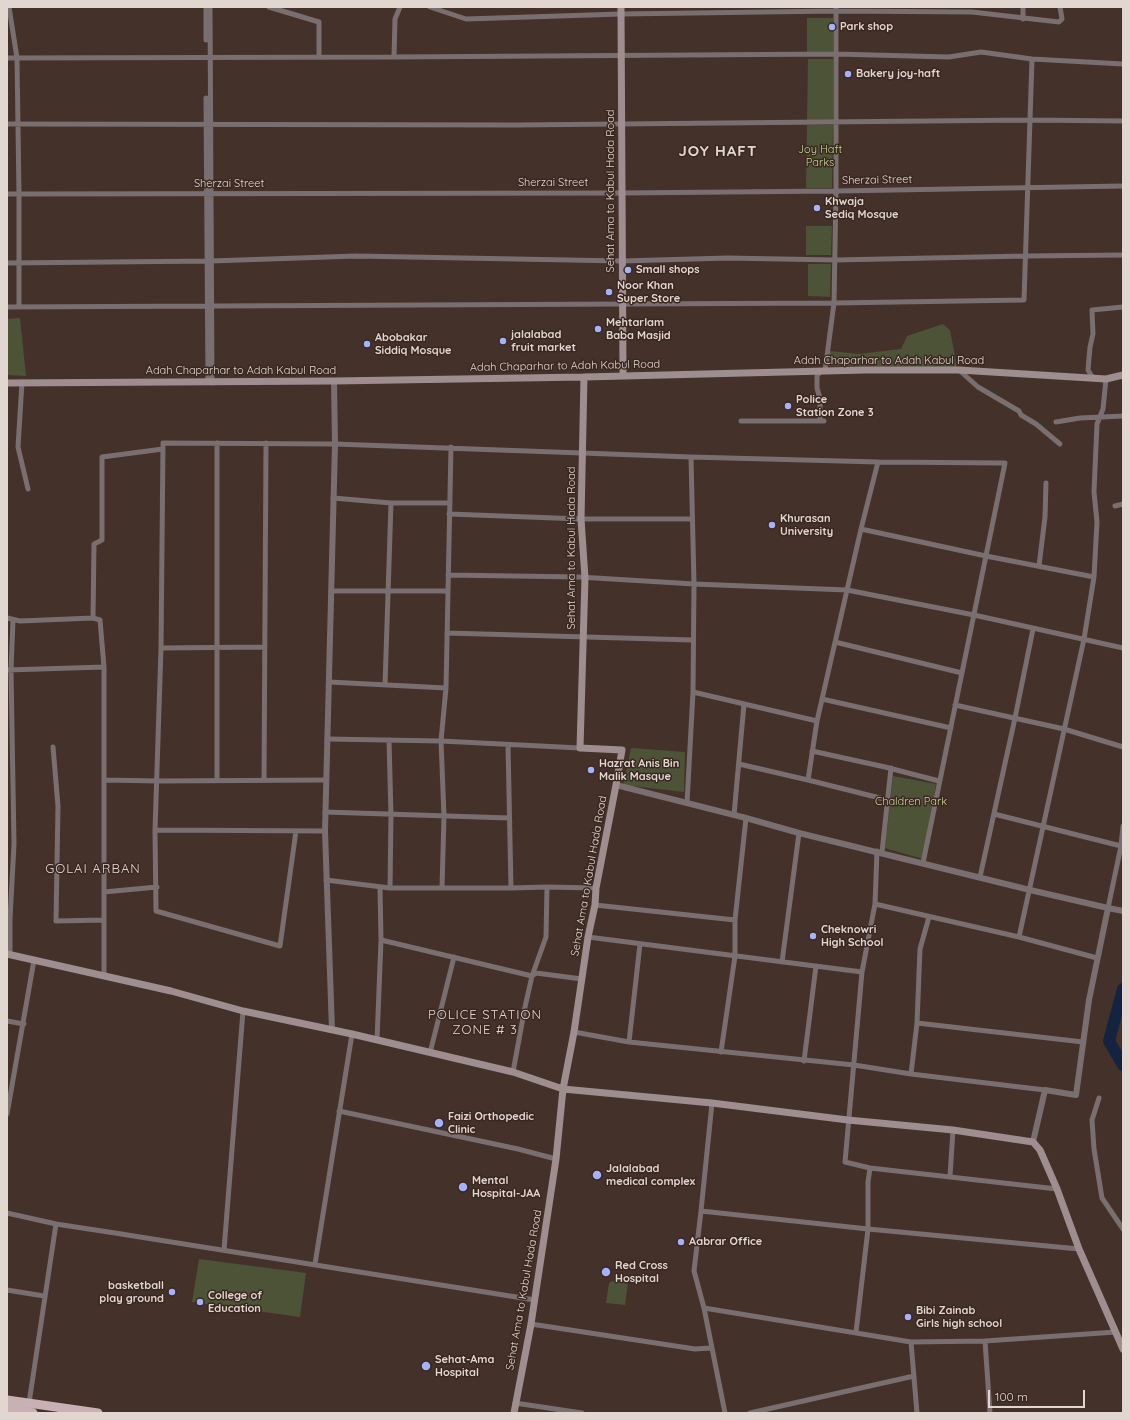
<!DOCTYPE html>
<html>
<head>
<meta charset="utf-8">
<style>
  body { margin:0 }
  #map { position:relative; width:1130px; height:1420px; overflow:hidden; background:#44312a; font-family:Quicksand,sans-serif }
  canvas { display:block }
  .frame { position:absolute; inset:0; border:8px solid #e2d6d1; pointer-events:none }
  .scale { position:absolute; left:988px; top:1390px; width:97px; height:18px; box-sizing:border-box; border:2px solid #e2d6d1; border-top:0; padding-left:5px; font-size:12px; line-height:14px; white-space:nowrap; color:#e2d6d1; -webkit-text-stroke:3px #392720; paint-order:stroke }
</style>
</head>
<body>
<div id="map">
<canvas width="1130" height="1420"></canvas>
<div class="frame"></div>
<div class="scale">100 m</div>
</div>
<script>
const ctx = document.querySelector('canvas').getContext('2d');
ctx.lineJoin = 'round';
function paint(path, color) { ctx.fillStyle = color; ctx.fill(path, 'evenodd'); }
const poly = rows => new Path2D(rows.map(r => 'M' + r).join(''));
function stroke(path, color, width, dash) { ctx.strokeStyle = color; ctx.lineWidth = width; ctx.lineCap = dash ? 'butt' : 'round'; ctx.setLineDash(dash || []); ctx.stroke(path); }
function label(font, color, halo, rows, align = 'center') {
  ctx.font = font + ' Quicksand,sans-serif'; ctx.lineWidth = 3; ctx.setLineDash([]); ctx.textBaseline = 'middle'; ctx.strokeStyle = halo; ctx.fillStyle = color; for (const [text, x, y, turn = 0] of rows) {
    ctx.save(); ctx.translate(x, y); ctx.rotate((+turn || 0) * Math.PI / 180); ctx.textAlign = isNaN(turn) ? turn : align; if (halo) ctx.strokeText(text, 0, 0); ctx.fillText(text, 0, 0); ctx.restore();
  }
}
paint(poly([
  [807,18,833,18,833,53,807,53],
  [808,59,833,59,833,121,807,121],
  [807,125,833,125,832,188,806,188],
  [806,226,832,226,831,255,806,255],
  [808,264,831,264,830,297,808,296],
  [20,318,26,376,7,375,7,319],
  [943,324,950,330,957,367,829,366,830,351,859,354,901,349,907,336],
  [631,748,685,752,684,792,623,785],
  [893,776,936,784,923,859,885,848],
  [199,1259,306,1273,300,1317,192,1302],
  [612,1281,628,1283,625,1305,606,1303,609,1283]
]), '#4c5336');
stroke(poly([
  [1123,989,1109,1041,1123,1065]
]), '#142340', 12);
stroke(poly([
  [9,7,17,58,19,194,19,307],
  [206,7,206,40],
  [210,7,212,383],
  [269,7,319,22,319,57],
  [430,7,466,19,621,14,836,11,972,12,1059,22,1062,19,1060,7],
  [1023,7,1023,19],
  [394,57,395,19,400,7],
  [7,58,394,57,836,54,949,57,981,52,1032,59,1123,64],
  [206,98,208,382],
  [7,124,517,125,1029,120,1123,121],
  [7,194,622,193,836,191,1123,186],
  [7,263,211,261,356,256,622,261,727,258,835,260,1026,256,1123,255],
  [7,307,834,303,1024,300,1032,59],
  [959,370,978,387,1019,411,1021,415,1036,424,1060,444],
  [825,371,834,303,836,191,836,7],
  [1093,378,1088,370,1090,347,1093,334,1092,310,1123,307],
  [22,382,18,447,28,489],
  [741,421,824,421],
  [820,421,820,399,817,388,817,376,821,371],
  [1056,422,1080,418,1123,416],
  [333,498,391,503,450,503],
  [1115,506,1123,504],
  [449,514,581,519,692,519],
  [861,529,986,556,1094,577],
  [1039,566,1045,517,1046,483],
  [448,575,579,577,694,584,847,590,974,615,1123,648],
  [331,591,448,591],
  [7,618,20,621,93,618,100,620,104,667,104,976],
  [93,618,94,544,102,540,102,457,163,449],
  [447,633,692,640],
  [835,642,962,673],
  [161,648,265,647],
  [7,670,104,667],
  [329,682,446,688],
  [385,685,391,503],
  [693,692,817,721],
  [822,699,951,728],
  [955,705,1064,729,1123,747],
  [327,739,441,741,580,748],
  [389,740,391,815,390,888],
  [508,745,511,888],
  [53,747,58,806,56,921,104,920],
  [812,751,885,767,939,781],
  [739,764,808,780,888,800],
  [105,780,158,781,326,780],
  [217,780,217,443],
  [264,780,266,443],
  [808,780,817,721,861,529,878,462],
  [687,803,693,692,694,584,691,457],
  [325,812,509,818],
  [994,814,1121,846],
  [734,815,744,704],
  [155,830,325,831],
  [296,831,280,946,156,911,155,830,161,648,163,443,335,444,691,457,878,462,1005,463,923,863],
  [877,851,875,904,862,972,845,1162,870,1168,1057,1189],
  [882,852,891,768],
  [980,877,1015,718,1033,629],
  [326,880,390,888,511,888,547,887,596,888],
  [442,888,444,816,441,741,446,688,451,447],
  [104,892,157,887],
  [875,904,1019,937,1097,958],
  [595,905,735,920],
  [1108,908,1121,846,1123,826],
  [588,937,862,972],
  [1019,937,1084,639,1094,577,1097,522,1094,492,1097,424,1103,409,1106,379],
  [381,940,532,976,536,973,582,979],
  [10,955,10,919,14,844,11,670,13,620],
  [782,962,799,833],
  [7,1021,24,1024],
  [917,1023,1083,1042],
  [574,1032,629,1042,854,1065,911,1074,1045,1090],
  [377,1040,381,940,380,888],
  [629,1042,640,944],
  [721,1052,735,956,735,920,746,818],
  [430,1053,454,957],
  [804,1061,816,966],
  [513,1072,525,1007,532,976,546,937,547,887],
  [911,1074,917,1023,920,949,929,917],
  [1099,1098,1092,1120,1094,1149,1102,1198,1123,1229],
  [712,1103,701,1211,694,1271,704,1308,725,1413],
  [339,1111,518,1149,556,1159],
  [7,1114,34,960],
  [950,1176,953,1130],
  [701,1211,868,1229,1079,1249],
  [7,1213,56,1224,115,1233,535,1300],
  [224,1250,243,1011],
  [315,1264,352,1034],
  [7,1290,44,1296],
  [704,1308,911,1342,985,1341,1116,1332],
  [531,1324,695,1349,711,1348],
  [856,1332,868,1229,868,1182,870,1168],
  [985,1341,990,1413],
  [911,1342,917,1413],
  [29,1403,56,1224],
  [515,1403,582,1413],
  [750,1413,914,1376]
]), '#796f70', 5);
stroke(poly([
  [616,785,746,818,799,833,1030,890,1108,908],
  [332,1030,325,831,335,444,334,381],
  [1033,1142,1045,1090,1076,1095,1089,1000,1108,908,1123,911]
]), '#796f70', 6);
stroke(poly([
  [621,7,623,376],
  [7,383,334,381,584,377,865,370,959,370,1106,379,1123,375],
  [7,954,171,991,243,1011,352,1034,513,1072,563,1089,712,1103,848,1120,953,1130,1033,1142,1040,1150,1057,1189,1079,1249,1123,1349],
  [514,1413,531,1324,556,1159,563,1089,574,1032,588,937,595,905,596,888,616,785,622,750,580,748,585,578,581,519,584,377]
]), '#9e8e90', 7);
stroke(poly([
  [7,1400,98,1413],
  [7,1409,33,1413]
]), '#c8b0b4', 9);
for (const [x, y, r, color] of [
  [832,27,4,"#a4b2fc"],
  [848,74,4,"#a4b2fc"],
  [817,208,4,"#a4b2fc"],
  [628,270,4,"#a4b2fc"],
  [609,292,4,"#a4b2fc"],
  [598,329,4,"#a4b2fc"],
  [503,341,4,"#a4b2fc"],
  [367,344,4,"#a4b2fc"],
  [788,406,4,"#a4b2fc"],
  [772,525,4,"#a4b2fc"],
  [591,770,4,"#a4b2fc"],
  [813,936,4,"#a4b2fc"],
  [439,1123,5,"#a4b2fc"],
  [597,1175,5,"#a4b2fc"],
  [463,1187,5,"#a4b2fc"],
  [681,1242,4,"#a4b2fc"],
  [606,1272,5,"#a4b2fc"],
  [172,1292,4,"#a4b2fc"],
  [200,1302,4,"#a4b2fc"],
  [908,1317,4,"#a4b2fc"],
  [426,1366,5,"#a4b2fc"]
]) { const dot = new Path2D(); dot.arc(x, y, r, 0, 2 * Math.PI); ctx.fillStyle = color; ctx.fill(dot); stroke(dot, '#392720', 1.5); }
label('bold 11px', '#e2d6d1', '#392720', [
  ["Park shop",840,27],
  ["Bakery joy-haft",856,74],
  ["Khwaja",825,202],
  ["Sediq Mosque",825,215],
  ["Small shops",636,270],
  ["Noor Khan",617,286],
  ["Super Store",617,299],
  ["Mehtarlam",606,323],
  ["Baba Masjid",606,336],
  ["jalalabad",511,335],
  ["fruit market",511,348],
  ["Abobakar",375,338],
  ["Siddiq Mosque",375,351],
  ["Police",796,400],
  ["Station Zone 3",796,413],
  ["Khurasan",780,519],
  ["University",780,532],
  ["Hazrat Anis Bin",599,764],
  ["Malik Masque",599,777],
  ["Cheknowri",821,930],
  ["High School",821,943],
  ["Faizi Orthopedic",448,1117],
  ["Clinic",448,1130],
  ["Jalalabad",606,1169],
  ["medical complex",606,1182],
  ["Mental",472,1181],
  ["Hospital-JAA",472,1194],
  ["Aabrar Office",689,1242],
  ["Red Cross",615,1266],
  ["Hospital",615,1279],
  ["basketball",164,1286,"right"],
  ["play ground",164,1299,"right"],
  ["College of",208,1296],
  ["Education",208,1309],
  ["Bibi Zainab",916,1311],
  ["Girls high school",916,1324],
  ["Sehat-Ama",435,1360],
  ["Hospital",435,1373]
], 'left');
label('11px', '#c9d895', '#392720', [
  ["Joy Haft",820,150],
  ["Parks",820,163],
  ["Chaldren Park",911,802]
]);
label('11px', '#e2d6d1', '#392720', [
  ["Sherzai Street",877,180,-1],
  ["Sherzai Street",553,183],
  ["Sherzai Street",229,184],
  ["Sehat Ama to Kabul Hada Road",611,191,-90],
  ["Adah Chaparhar to Adah Kabul Road",889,361],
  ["Adah Chaparhar to Adah Kabul Road",565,366,-1],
  ["Adah Chaparhar to Adah Kabul Road",241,371],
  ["Sehat Ama to Kabul Hada Road",572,548,-90],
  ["Sehat Ama to Kabul Hada Road",589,876,-80],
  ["Sehat Ama to Kabul Hada Road",524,1290,-80]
]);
ctx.letterSpacing = '1px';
label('13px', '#e2d6d1', '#392720', [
  ["GOLAI ARBAN",93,869],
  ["POLICE STATION",485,1015],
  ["ZONE # 3",485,1030]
]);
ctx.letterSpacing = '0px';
ctx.letterSpacing = '1px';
label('bold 15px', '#e2d6d1', '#392720', [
  ["JOY HAFT",718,151]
]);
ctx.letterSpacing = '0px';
</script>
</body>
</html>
